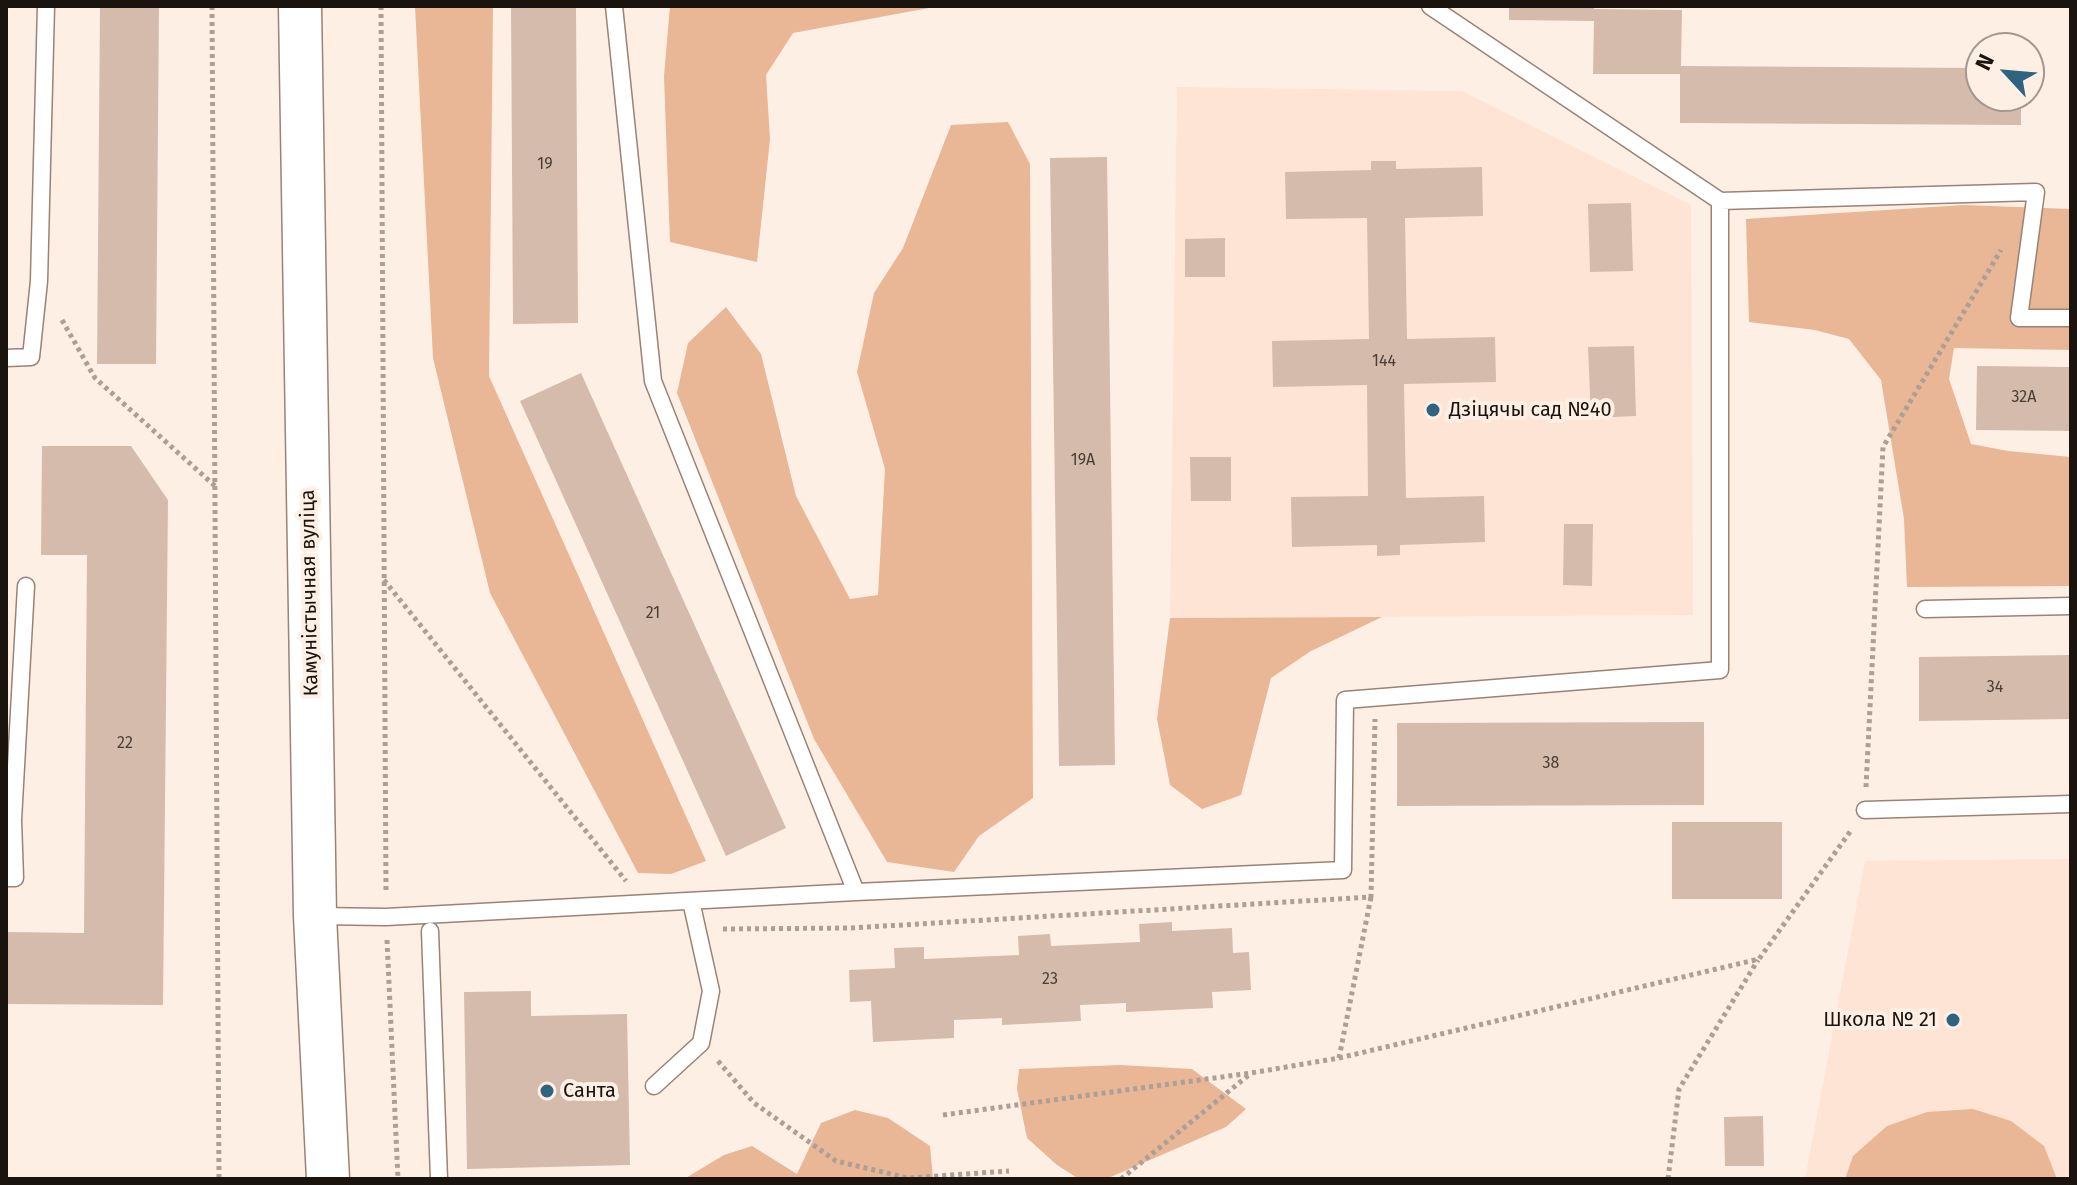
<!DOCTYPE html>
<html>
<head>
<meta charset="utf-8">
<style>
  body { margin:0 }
  #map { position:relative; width:2077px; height:1185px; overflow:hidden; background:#feefe5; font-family:"Fira Sans",sans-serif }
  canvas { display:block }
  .frame { position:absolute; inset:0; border:8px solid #1b130d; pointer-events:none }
  .north { position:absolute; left:1965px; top:32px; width:80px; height:80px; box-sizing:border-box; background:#feefe5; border:2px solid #a3978f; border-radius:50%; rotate:296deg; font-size:22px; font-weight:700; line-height:32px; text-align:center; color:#1b130d }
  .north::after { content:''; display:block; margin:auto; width:28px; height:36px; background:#2f6480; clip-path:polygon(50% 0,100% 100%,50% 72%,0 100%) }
</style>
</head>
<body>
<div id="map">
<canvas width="2077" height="1185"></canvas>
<div class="frame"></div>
<div class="north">N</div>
</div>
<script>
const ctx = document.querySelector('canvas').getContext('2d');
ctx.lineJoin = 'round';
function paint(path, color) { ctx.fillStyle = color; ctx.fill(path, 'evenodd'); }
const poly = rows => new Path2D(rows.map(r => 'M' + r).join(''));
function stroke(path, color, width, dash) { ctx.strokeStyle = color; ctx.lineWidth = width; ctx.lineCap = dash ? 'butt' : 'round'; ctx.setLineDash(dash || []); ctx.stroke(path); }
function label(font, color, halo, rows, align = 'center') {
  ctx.font = font + ' "Fira Sans",sans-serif'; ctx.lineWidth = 8; ctx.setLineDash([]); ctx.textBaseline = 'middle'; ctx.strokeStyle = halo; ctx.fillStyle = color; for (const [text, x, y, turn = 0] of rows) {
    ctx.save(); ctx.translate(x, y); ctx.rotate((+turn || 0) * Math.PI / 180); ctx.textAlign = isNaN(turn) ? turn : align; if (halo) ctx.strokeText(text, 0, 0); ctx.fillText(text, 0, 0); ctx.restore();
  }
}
paint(poly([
  [1177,87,1462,91,1691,205,1693,615,1170,618],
  [2071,859,2071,1179,1805,1179,1865,861]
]), '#fee4d4');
paint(poly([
  [415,6,493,6,489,376,706,861,671,874,638,873,490,593,433,358],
  [670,6,940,6,793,33,766,75,770,139,757,262,670,242,664,76],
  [1008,122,1030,164,1033,798,979,836,954,872,887,862,814,739,677,393,688,343,726,307,761,354,796,496,850,599,878,595,885,469,857,372,874,293,903,248,951,125],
  [1964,205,2071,209,2071,350,1954,348,1949,379,1971,444,2008,451,2071,457,2071,586,1907,587,1904,519,1881,380,1849,339,1815,330,1749,322,1746,219],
  [1382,617,1311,651,1271,678,1241,795,1202,809,1170,785,1157,719,1170,618],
  [1120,1065,1192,1069,1246,1109,1226,1127,1106,1179,1079,1179,1057,1165,1027,1138,1017,1089,1019,1069],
  [1973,1109,2011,1121,2044,1146,2057,1179,1845,1179,1853,1156,1887,1126,1927,1112],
  [855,1110,888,1118,930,1146,933,1179,684,1179,724,1155,752,1146,797,1174,821,1123]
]), '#e9b696');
paint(poly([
  [100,6,159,6,156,364,97,364],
  [511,6,576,6,578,323,513,324],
  [1509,6,1594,6,1594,9,1682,10,1681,66,1981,68,1981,96,2021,96,2021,125,1680,123,1680,74,1593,74,1594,21,1509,20],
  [1107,157,1115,765,1059,766,1050,158],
  [1371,161,1396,161,1396,169,1482,167,1483,216,1405,218,1407,339,1495,337,1496,382,1404,384,1406,498,1484,496,1485,542,1400,545,1400,555,1377,556,1377,545,1292,547,1291,497,1368,496,1367,385,1273,387,1272,341,1369,339,1367,218,1286,219,1285,172,1371,170],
  [1631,203,1633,271,1590,272,1588,204],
  [1225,238,1225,277,1185,277,1185,239],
  [1634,346,1636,416,1591,418,1588,347],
  [1977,366,2071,367,2071,431,1976,430],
  [581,373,786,828,726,856,520,401],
  [42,446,131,446,168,500,163,1005,6,1004,6,932,84,933,87,555,41,555],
  [1190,457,1231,457,1231,501,1191,501],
  [1564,524,1593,524,1592,586,1563,585],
  [2071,655,2071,719,1919,721,1919,657],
  [1704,722,1704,805,1397,806,1397,723],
  [1672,822,1782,822,1782,899,1672,899],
  [1172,922,1172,931,1232,928,1233,953,1249,952,1251,990,1212,992,1213,1008,1126,1012,1126,1003,1080,1005,1081,1021,1002,1025,1002,1018,954,1020,954,1038,873,1042,871,1001,850,1002,849,970,895,968,894,948,924,947,924,959,1019,955,1018,936,1050,934,1051,946,1140,942,1139,924],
  [531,991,531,1016,627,1014,630,1165,467,1169,464,992],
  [1763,1116,1764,1166,1725,1166,1724,1117]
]), '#d4bbac');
const service = poly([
  [614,6,653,381,856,892],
  [1430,6,1720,201,2036,192,2019,318,2071,318],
  [6,358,31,357,39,281,46,6],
  [1925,609,2071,606],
  [1865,810,2071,804],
  [6,878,15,878,13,820,26,586],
  [317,916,386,917,856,892,1343,870,1345,700,1720,670,1720,201],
  [430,931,439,1179],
  [654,1086,701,1043,711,991,691,901]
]);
const tertiary = poly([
  [300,6,315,916,328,1179]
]);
stroke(service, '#998375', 19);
stroke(tertiary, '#998375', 45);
stroke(poly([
  [212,6,219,1179],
  [381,6,386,894],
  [62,320,95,378,215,486],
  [384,580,626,881],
  [1866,787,1883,447,2001,250],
  [723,929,851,928,1371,897,1375,719],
  [387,940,398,1179],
  [1339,1058,1759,959,1852,829],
  [718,1061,754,1103,836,1161,908,1178,1009,1171],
  [943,1115,1251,1073,1339,1058,1371,897],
  [1121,1179,1250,1074],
  [1668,1179,1679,1089,1758,960]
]), '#ab9f96', 5, [4, 4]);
stroke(service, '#fff', 16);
stroke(tertiary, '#fff', 42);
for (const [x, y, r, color] of [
  [1433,410,8,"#2f6480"],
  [1953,1020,8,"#2f6480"],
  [547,1091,8,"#2f6480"]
]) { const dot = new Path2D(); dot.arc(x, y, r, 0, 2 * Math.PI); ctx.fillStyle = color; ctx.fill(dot); stroke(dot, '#feefe5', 3); }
label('16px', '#493d35', null, [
  ["19",545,165],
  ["144",1384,362],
  ["32А",2024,398],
  ["19А",1083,461],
  ["21",653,614],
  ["34",1995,688],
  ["22",125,744],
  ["38",1551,764],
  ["23",1050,980]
]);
label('20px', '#1b130d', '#feefe5', [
  ["Дзіцячы сад №40",1449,410],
  ["Школа № 21",1937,1020,"right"],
  ["Санта",563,1091]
], 'left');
label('20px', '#1b130d', '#feefe5', [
  ["Камуністычная вуліца",310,593,-91]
]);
</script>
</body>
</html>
